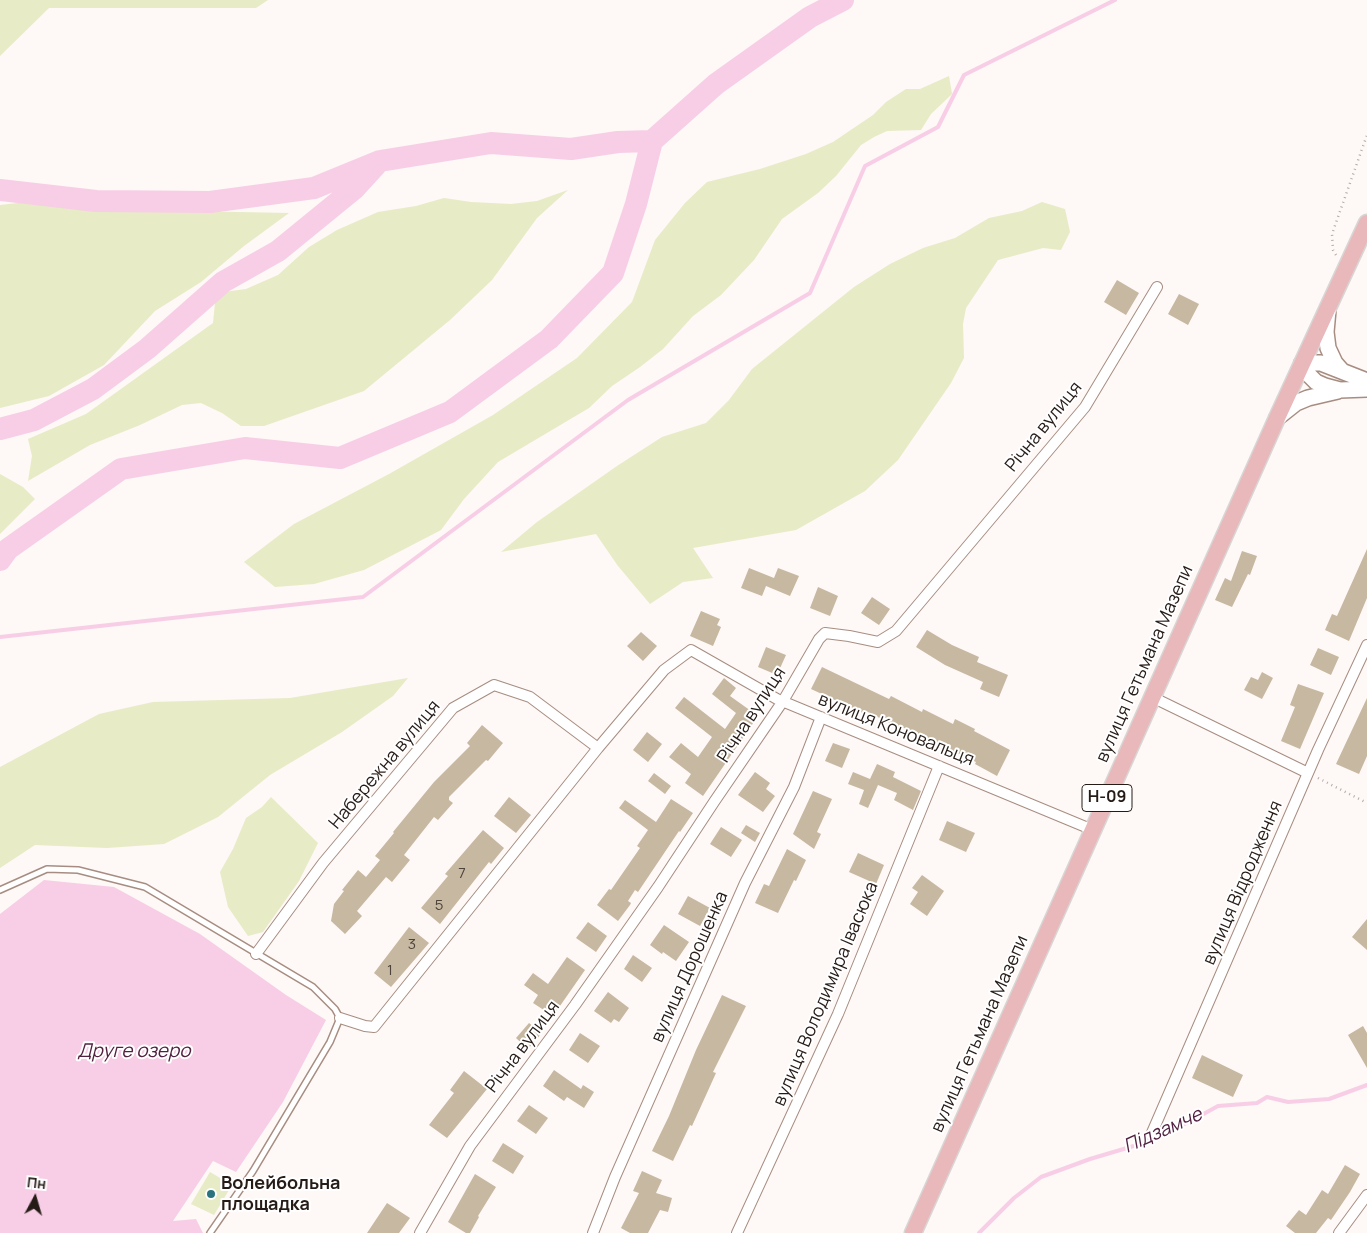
<!DOCTYPE html>
<html>
<head>
<meta charset="utf-8">
<style>
  body { margin:0 }
  #map { position:relative; width:1367px; height:1233px; overflow:hidden; background:#fef8f6; font-family:Manrope,sans-serif }
  canvas { display:block }
  .north { position:absolute; left:10px; top:1173px; width:50px; height:50px; -webkit-text-stroke:4px #fff; paint-order:stroke; rotate:6deg; font-size:14px; font-weight:700; line-height:20px; text-align:center; color:#261c17 }
  .north::after { content:''; display:block; margin:auto; width:18px; height:22px; background:#261c17; clip-path:polygon(50% 0,100% 100%,50% 72%,0 100%) }
</style>
</head>
<body>
<div id="map">
<canvas width="1367" height="1233"></canvas>
<div class="north">Пн</div>
</div>
<script>
const ctx = document.querySelector('canvas').getContext('2d');
ctx.lineJoin = 'round';
function paint(path, color) { ctx.fillStyle = color; ctx.fill(path, 'evenodd'); }
const poly = rows => new Path2D(rows.map(r => 'M' + r).join(''));
function stroke(path, color, width, dash) { ctx.strokeStyle = color; ctx.lineWidth = width; ctx.lineCap = dash ? 'butt' : 'round'; ctx.setLineDash(dash || []); ctx.stroke(path); }
function label(font, color, halo, rows, align = 'center') {
  ctx.font = font + ' Manrope,sans-serif'; ctx.lineWidth = 4; ctx.setLineDash([]); ctx.textBaseline = 'middle'; ctx.strokeStyle = halo; ctx.fillStyle = color; for (const [text, x, y, turn = 0] of rows) {
    ctx.save(); ctx.translate(x, y); ctx.rotate((+turn || 0) * Math.PI / 180); ctx.textAlign = isNaN(turn) ? turn : align; if (halo) ctx.strokeText(text, 0, 0); ctx.fillText(text, 0, 0); ctx.restore();
  }
}
paint(poly([
  [0,0,268,0,256,8,49,8,0,56],
  [949,76,952,94,931,114,921,130,887,131,874,137,861,145,836,176,818,193,782,219,754,260,721,295,693,316,663,349,640,367,612,386,589,408,498,462,464,499,441,530,364,570,314,584,275,587,244,562,294,524,389,474,493,415,577,358,632,302,655,240,685,203,707,182,760,169,806,154,833,142,873,115,886,102,906,89,920,89],
  [568,190,537,218,492,280,450,320,364,391,264,426,241,426,222,413,201,403,182,405,140,425,90,445,28,481,32,456,28,439,86,414,213,323,216,293,246,289,278,275,309,247,337,230,378,212,416,206,444,198,471,202,511,204,537,201],
  [26,202,74,203,135,210,289,213,244,246,201,282,155,311,104,365,49,396,0,408,0,205],
  [1042,202,1065,209,1070,232,1061,250,1043,248,998,260,966,308,963,324,964,358,951,383,898,460,865,491,796,530,693,548,713,578,683,582,650,604,618,566,596,534,501,552,537,522,617,466,662,437,706,423,729,400,752,369,854,287,890,264,923,248,955,238,989,218,1022,211],
  [0,474,23,487,35,499,0,534],
  [408,678,393,696,342,732,270,775,218,817,164,844,107,848,35,845,0,868,0,767,99,714,153,702,290,698],
  [271,797,318,843,299,881,263,932,248,936,228,907,220,872,233,849,246,818,262,807],
  [210,1172,232,1185,214,1215,191,1204]
]), '#e7ebc6');
paint(poly([
  [44,880,114,887,200,934,286,995,326,1020,283,1102,236,1172,213,1161,173,1221,196,1219,203,1233,0,1233,0,914]
]), '#f7cee6');
stroke(poly([
  [0,637,363,597,628,400,810,293,865,166,938,127,964,75,1115,0],
  [979,1233,1014,1198,1041,1177,1090,1159,1137,1145,1189,1122,1218,1106,1257,1103,1267,1097,1288,1102,1329,1099,1367,1085]
]), '#f7cee6', 4);
stroke(poly([
  [0,190,96,201,210,202,314,188,380,161,491,143,571,149,618,142,652,141],
  [0,429,34,420,93,389,147,349,223,282,278,251,354,189,376,165],
  [0,560,8,549,121,469,245,448,340,458,450,412,549,339,613,273,636,204,652,141,716,84,810,17,843,0]
]), '#f7cee6', 22);
paint(poly([
  [1117,280,1139,293,1126,315,1104,302],
  [1179,294,1199,304,1188,325,1168,314],
  [1367,549,1367,598,1349,641,1325,630,1332,614,1337,616],
  [1242,551,1257,556,1250,575,1248,574,1232,607,1215,600,1225,578,1231,581],
  [749,568,774,578,778,568,799,576,790,596,766,586,762,596,741,588],
  [818,587,838,596,830,616,810,608],
  [872,597,890,609,879,625,861,613],
  [701,611,720,619,717,625,721,627,713,646,690,636],
  [927,630,952,645,979,657,977,662,1008,675,999,697,980,689,983,682,945,665,916,647],
  [641,632,657,646,643,661,627,646],
  [766,647,786,655,777,675,758,667],
  [1318,648,1339,657,1331,675,1310,665],
  [822,667,889,699,891,696,922,712,923,709,953,724,955,719,975,729,974,731,1010,750,997,776,975,764,976,762,900,726,899,728,866,711,865,714,811,689],
  [1262,672,1273,678,1262,699,1244,690,1251,677,1258,680],
  [724,678,736,688,730,696,758,716,703,796,685,783,691,774,669,757,681,743,698,757,712,737,675,708,684,697,725,729,736,713,712,694],
  [1298,684,1324,693,1300,749,1281,741,1295,707,1290,705],
  [1367,698,1367,756,1359,774,1336,764],
  [482,725,503,743,488,761,486,760,449,797,449,800,453,803,438,820,434,817,404,855,410,860,392,882,386,877,357,911,362,916,345,934,331,921,334,904,344,891,342,890,358,870,366,877,380,860,375,856,394,833,393,832,434,782,470,746,467,743],
  [647,732,662,744,648,762,633,750],
  [833,743,850,749,842,768,825,761],
  [877,764,895,772,893,777,921,791,913,810,894,800,897,793,878,785,868,808,859,804,864,790,848,784,853,772,870,779],
  [755,772,770,783,766,789,775,796,763,812,738,795],
  [654,773,671,786,665,794,648,781],
  [813,791,832,799,817,832,821,834,814,849,793,834],
  [509,797,531,815,516,833,494,816],
  [671,799,693,813,680,832,679,831,638,892,635,890,628,901,631,903,630,905,618,921,597,905,609,889,611,890,640,848,637,846,648,830,619,808,625,800,656,822],
  [947,821,975,833,966,852,939,840],
  [746,825,760,833,755,842,741,833],
  [721,827,742,840,731,857,710,844],
  [483,830,504,848,491,864,489,862,440,924,421,908,448,876,445,874],
  [787,849,806,860,796,881,794,880,778,913,755,903,764,884,769,886],
  [858,853,884,865,876,884,849,872],
  [922,875,944,891,927,916,910,904,918,892,912,888],
  [688,896,710,908,700,926,678,914],
  [1367,919,1367,950,1352,937],
  [588,922,607,936,596,952,576,938],
  [664,925,689,942,676,961,663,952,662,954,650,945],
  [409,927,429,943,391,987,374,973],
  [633,955,652,968,642,982,624,969],
  [567,957,585,970,553,1016,533,1003,538,995,524,985,533,973,548,984],
  [608,992,629,1008,619,1022,614,1019,611,1023,594,1011],
  [722,995,746,1006,713,1072,716,1073,692,1126,690,1125,673,1161,652,1151,669,1116,696,1050],
  [529,1023,542,1033,528,1049,516,1038],
  [1363,1026,1367,1033,1367,1068,1348,1035],
  [580,1033,600,1046,588,1063,569,1050],
  [1202,1055,1243,1075,1233,1097,1192,1078],
  [554,1070,581,1089,583,1085,594,1092,584,1108,567,1097,564,1101,543,1086],
  [464,1071,487,1089,447,1138,429,1125,454,1093,450,1090],
  [529,1105,548,1118,536,1134,517,1121],
  [503,1143,524,1156,513,1174,492,1161],
  [1345,1165,1360,1174,1350,1192,1331,1220,1328,1218,1316,1233,1295,1233,1286,1226,1299,1210,1306,1215,1322,1190,1328,1194],
  [642,1171,662,1180,656,1193,672,1198,668,1212,660,1210,648,1233,630,1233,621,1228,639,1193,633,1191],
  [475,1174,496,1187,478,1216,479,1217,470,1233,466,1233,448,1222],
  [387,1203,410,1218,399,1233,367,1233]
]), '#c7b8a1');
const lane = poly([
  [0,890,47,869,78,870,145,887,313,987,335,1009,340,1018,330,1042,253,1171,210,1233]
]);
const street = poly([
  [1152,697,1308,773],
  [256,954,323,863,453,708,494,685,530,697,598,748,664,670,691,650,777,699,1093,830],
  [340,1018,365,1026,374,1027,598,748],
  [1151,1135,1318,750,1367,645],
  [420,1233,470,1146,575,1005,658,887,714,802,783,701,819,639,825,633,849,636,878,642,896,631,1085,407,1157,287],
  [593,1233,615,1177,745,883,794,787,821,717],
  [737,1233,838,1014,939,766],
  [1339,1233,1367,1195]
]);
const secondary = poly([
  [1328,310,1326,332,1328,348,1335,363,1342,371],
  [1367,381,1321,363,1302,363,1305,371,1316,382,1325,386,1340,390,1367,389],
  [1277,418,1296,403,1308,398,1338,391]
]);
const primary = poly([
  [913,1233,1277,418,1367,223]
]);
stroke(lane, '#a78d81', 8);
stroke(street, '#a78d81', 12);
stroke(secondary, '#a78d81', 18);
stroke(primary, '#d8d6d5', 19);
stroke(poly([
  [1336,255,1333,250,1332,234,1367,135],
  [1318,778,1367,803]
]), '#b3aca9', 2.5, [1, 4]);
stroke(lane, '#fff', 5);
stroke(street, '#fff', 10);
stroke(secondary, '#fff', 15);
stroke(primary, '#e9b8bb', 16);
for (const [x, y, r, color] of [
  [211,1194,5,"#2a727d"]
]) { const dot = new Path2D(); dot.arc(x, y, r, 0, 2 * Math.PI); ctx.fillStyle = color; ctx.fill(dot); stroke(dot, '#fff', 2); }
label('15px', '#4e433a', null, [
  ["7",462,874],
  ["5",439,906],
  ["3",412,945],
  ["1",390,971]
]);
for (const [x, y, w] of [
  [1107,798,50]
]) { const box = new Path2D(); box.roundRect(x - w / 2, y - 13.5, w, 27, 4); ctx.fillStyle = '#fff'; ctx.fill(box); stroke(box, '#261c17', 1); }
label('bold 16px', '#261c17', null, [
  ["Н-09",1107,798]
]);
label('18px', '#261c17', '#fff', [
  ["Річна вулиця",1044,427,-51],
  ["вулиця Гетьмана Мазепи",1145,664,-66],
  ["Річна вулиця",752,715,-57],
  ["вулиця Коновальця",896,730,22],
  ["Набережна вулиця",385,765,-50],
  ["вулиця Відродження",1243,883,-67],
  ["вулиця Дорошенка",690,967,-66],
  ["вулиця Володимира Івасюка",826,994,-67],
  ["вулиця Гетьмана Мазепи",980,1034,-66],
  ["Річна вулиця",523,1047,-53]
]);
label('bold 18px', '#261c17', '#fff', [
  ["Волейбольна",221,1184],
  ["площадка",221,1205]
], 'left');
label('italic 19px', '#522141', '#fff', [
  ["Друге озеро",134,1052],
  ["Підзамче",1163,1131,-24]
]);
</script>
</body>
</html>
